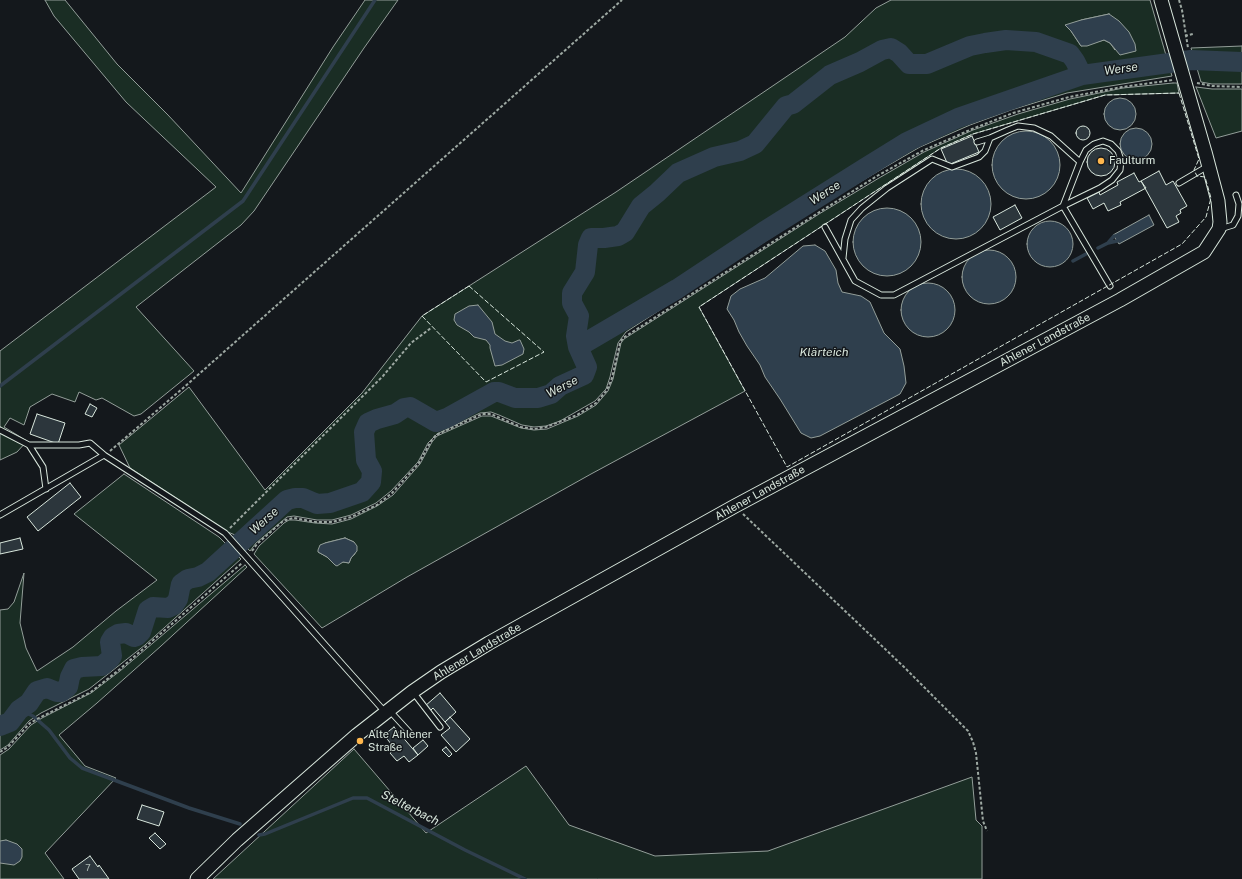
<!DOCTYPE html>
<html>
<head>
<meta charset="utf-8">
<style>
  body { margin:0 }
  canvas { display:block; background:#14181c }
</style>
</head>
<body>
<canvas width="1242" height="879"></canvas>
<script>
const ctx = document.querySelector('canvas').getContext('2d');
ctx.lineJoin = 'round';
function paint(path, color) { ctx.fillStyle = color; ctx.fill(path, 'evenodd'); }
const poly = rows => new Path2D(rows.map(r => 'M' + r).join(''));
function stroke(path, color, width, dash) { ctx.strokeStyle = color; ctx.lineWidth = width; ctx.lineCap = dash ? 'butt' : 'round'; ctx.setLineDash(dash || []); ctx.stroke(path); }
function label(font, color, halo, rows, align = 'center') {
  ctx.font = font + ' "Public Sans",sans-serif'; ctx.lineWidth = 3; ctx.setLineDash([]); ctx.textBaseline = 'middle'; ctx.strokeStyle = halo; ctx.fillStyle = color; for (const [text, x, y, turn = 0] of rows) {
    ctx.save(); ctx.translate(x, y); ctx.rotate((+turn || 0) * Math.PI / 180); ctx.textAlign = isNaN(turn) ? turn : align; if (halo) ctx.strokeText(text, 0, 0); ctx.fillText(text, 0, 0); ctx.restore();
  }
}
const green = poly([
  [45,0,65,0,117,64,168,115,241,193,333,47,365,0,398,0,364,48,254,211,241,225,136,307,194,371,141,414,134,416,102,398,96,400,79,392,75,402,52,394,30,407,24,425,10,418,4,427,27,441,17,452,0,460,0,351,216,187,126,102,54,16,45,0],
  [891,0,1150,0,1172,76,1067,93,1011,110,970,125,920,147,875,173,815,209,626,332,618,343,610,377,606,389,595,401,560,421,546,426,534,427,522,425,499,415,491,412,480,413,437,434,428,443,418,462,391,491,376,503,351,515,332,520,317,520,294,516,287,517,256,543,250,551,235,535,228,532,130,468,119,445,189,387,265,490,362,393,422,316,616,192,845,37,876,8,891,0],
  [1109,14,1115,50,1110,43,1104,40,1081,46,1071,31,1081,20,1109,14],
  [1242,46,1242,84,1212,84,1201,82,1191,48,1242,46],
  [1173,83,1177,83,1179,93,1105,95,973,134,941,148,699,307,745,391,591,474,407,577,322,628,254,554,259,546,284,523,289,520,295,520,315,523,332,524,351,519,377,506,393,495,420,464,432,442,437,436,482,416,491,416,521,428,534,430,547,429,578,416,596,405,608,391,613,379,621,343,624,339,819,214,879,178,924,152,973,130,1018,114,1070,99,1123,88,1173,83],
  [345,538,354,542,355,554,351,558,349,563,343,562,335,565,327,557,318,552,325,543,345,538],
  [1196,87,1212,89,1242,89,1242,131,1216,138,1196,87],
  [124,474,219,537,241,559,145,645,89,689,41,713,29,721,8,745,0,750,0,610,8,609,14,602,24,573,20,623,26,648,37,671,73,647,116,611,157,580,74,514,124,474],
  [245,565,247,567,161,646,97,703,59,735,85,766,116,778,45,853,64,879,0,879,0,755,9,749,31,725,42,718,91,693,120,671,245,565],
  [354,749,426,833,526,766,569,825,655,856,768,851,972,777,976,820,982,826,982,879,213,879,354,749]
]);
paint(green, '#1a2d24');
stroke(green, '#939e99', 1);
const water = poly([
  [1109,14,1119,21,1129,32,1135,44,1136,51,1120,55,1110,43,1104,40,1087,46,1081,46,1071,31,1065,25,1081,20,1109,14],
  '1104 114a16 16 0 1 1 32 0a16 16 0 1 1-32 0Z',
  '1120 144a16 16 0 1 1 32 0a16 16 0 1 1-32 0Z',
  '992 165a34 34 0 1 1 68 0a34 34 0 1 1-68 0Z',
  '921 204a35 35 0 1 1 70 0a35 35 0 1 1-70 0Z',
  '853 242a34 34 0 1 1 68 0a34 34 0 1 1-68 0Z',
  [1149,215,1154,225,1119,244,1113,235,1149,215],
  '1027 244a23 23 0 1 1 46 0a23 23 0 1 1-46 0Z',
  [815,245,825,251,836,270,838,283,842,292,861,296,870,302,884,333,900,349,904,366,906,383,900,394,820,436,811,438,801,433,780,399,765,377,760,365,747,346,739,332,734,320,727,309,731,296,740,289,765,278,803,246,815,245],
  '962 277a27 27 0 1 1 54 0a27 27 0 1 1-54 0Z',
  '901 310a27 27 0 1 1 54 0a27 27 0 1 1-54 0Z',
  [478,305,492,322,495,334,505,341,512,343,519,340,520,340,524,349,523,354,502,365,495,366,490,348,490,345,486,340,474,337,469,332,457,325,454,320,455,314,469,306,478,305],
  [345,538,354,542,357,546,357,551,351,558,349,563,343,562,337,566,335,565,327,557,318,552,318,550,320,545,325,543,345,538],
  [6,840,17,844,22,849,22,857,20,861,14,865,0,863,0,841,6,840]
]);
paint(water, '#2f3f4d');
stroke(water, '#939e99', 1);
stroke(poly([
  [1108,243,1114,236],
  [1098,248,1108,243,1117,241],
  [1073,261,1086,254],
  [0,386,243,201,375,0],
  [19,710,33,716,49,730,70,758,82,768,189,808,240,824],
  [259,835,265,834,353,798,367,798,465,850,525,879]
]), '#2f3f4d', 3.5);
stroke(poly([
  [578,347,576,336,579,316,572,303,572,293,585,272,588,245,591,238,604,238,618,236,625,232,641,206,657,193,678,173,714,157,740,151,755,144,786,106,793,104,830,75,860,62,882,50,891,48,899,53,909,64,927,64,970,46,985,43,1006,40,1036,42,1070,54,1075,61,1082,75],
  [0,726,10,722,19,710,29,703,37,691,47,688,57,692,61,692,68,687,70,677,74,669,82,667,102,666,110,659,112,656,110,642,113,637,118,634,126,633,134,637,137,636,141,632,148,610,153,607,168,608,174,605,178,599,181,584,188,579,198,577,208,572,287,500,295,498,303,498,317,504,330,503,362,492,371,482,372,471,366,460,364,432,368,423,377,419,395,414,404,408,410,407,436,422,447,418,494,392,499,392,515,398,538,398,551,394,560,386,584,375,587,367,578,347,677,289,763,232,865,168,907,142,958,118,1082,75,1191,60,1242,62]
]), '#2f3f4d', 20);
const building = poly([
  '1076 133a7 7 0 1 1 14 0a7 7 0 1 1-14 0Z',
  [972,136,979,152,948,165,941,149,972,136],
  '1087 162a14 14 0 1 1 28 0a14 14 0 1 1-28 0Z',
  [1159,171,1166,185,1173,181,1187,206,1180,210,1181,213,1176,216,1179,222,1167,228,1141,181,1159,171],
  [1134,173,1139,182,1141,181,1146,188,1120,202,1121,205,1108,211,1104,203,1093,209,1087,198,1099,192,1100,195,1118,185,1117,182,1134,173],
  [1015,205,1022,218,1000,230,993,217,1015,205],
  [90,404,97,408,92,417,85,414,90,404],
  [37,414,65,423,58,444,30,434,37,414],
  [70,483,81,497,38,531,27,517,70,483],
  [20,538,23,549,0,554,0,543,20,538],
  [440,693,456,712,445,722,433,708,430,711,425,706,440,693],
  [450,717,470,739,456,752,441,735,450,728,445,722,450,717],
  [394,727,418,755,409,762,404,756,397,761,390,753,395,749,384,735,394,727],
  [423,740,428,746,418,755,413,748,423,740],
  [446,747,452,754,449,757,442,750,446,747],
  [142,805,164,812,159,826,137,819,142,805],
  [155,833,166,844,160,849,149,838,155,833],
  [90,856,98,867,99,865,109,879,79,879,72,869,90,856]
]);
paint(building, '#2c363c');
stroke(building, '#d8e6dc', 1);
const service = poly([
  [977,142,990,138,1008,130,1018,126,1034,128,1051,136,1080,162,1063,206],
  [1179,183,1208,166],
  [1063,206,1100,188,1112,180,1120,170,1121,160,1118,151,1111,144,1103,141,1094,144,1086,150,1080,162],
  [825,227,855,281,881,295,894,295,1063,206,1110,286],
  [1220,229,1233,225,1238,216,1239,204,1236,195],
  [843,258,845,239,851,220,862,208,887,188,932,159,952,167,979,157,985,151,990,138],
  [0,430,29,445,43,467,46,489],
  [29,445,79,445,90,443,104,455],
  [0,515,104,455,225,533,385,712],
  [413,692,440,727],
  [389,710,411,734]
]);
const tertiary = poly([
  [197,879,237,840,357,735,412,692,441,672,489,643,735,506,1120,300,1204,252,1219,229,1220,222,1218,201,1205,152,1161,0]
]);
stroke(service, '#d8e6dc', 7);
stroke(tertiary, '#d8e6dc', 15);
stroke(poly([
  [1179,0,1182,10,1188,48],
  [1185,36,1193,34],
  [1197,83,1212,86,1242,87],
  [110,451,182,389,622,0],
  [743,514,904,667,968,731,973,742,976,753,983,821,987,831],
  [230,528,383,376,411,343,431,328],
  [252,551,257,544,283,521,289,519,294,518,316,522,332,522,351,517,377,505,392,493,419,463,431,441,436,435,482,414,491,414,521,427,534,429,546,427,577,415,596,403,607,390,612,378,620,343,623,338,818,213,877,176,922,151,972,129,1013,113,1069,97,1122,87,1173,80],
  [0,752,8,747,30,723,41,717,91,692,120,669,242,563]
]), '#9da8a2', 2, [3, 2]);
stroke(service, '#14181c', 5);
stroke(tertiary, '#14181c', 13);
stroke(poly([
  [1179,93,1199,159,1194,170,1197,176,1205,177,1211,198,1206,217,1182,244,787,467,699,307,941,148,973,134,1105,95,1179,93],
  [469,286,536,345,544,352,486,382,422,316,469,286]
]), '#d8e6dc', 1, [5, 2]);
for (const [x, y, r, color] of [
  [1101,161,4,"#ffb74d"],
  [360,741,4,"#ffb74d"]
]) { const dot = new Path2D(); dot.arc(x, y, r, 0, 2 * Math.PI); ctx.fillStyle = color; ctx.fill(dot); stroke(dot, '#14181c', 1.5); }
label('9px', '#adbab4', null, [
  ["7",88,868]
]);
label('11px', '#d8e6dc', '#14181c', [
  ["Faulturm",1109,161],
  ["Alte Ahlener",368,735],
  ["Straße",368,748]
], 'left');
label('11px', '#d8e6dc', '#14181c', [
  ["Ahlener Landstraße",1045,340,-28],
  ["Ahlener Landstraße",760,493,-29],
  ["Ahlener Landstraße",477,652,-31]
]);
label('italic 12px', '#d8e6dc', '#14181c', [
  ["Werse",1121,69,-8],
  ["Werse",825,193,-33],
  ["Klärteich",824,352],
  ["Werse",562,387,-27],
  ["Werse",264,521,-42],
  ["Stelterbach",410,808,27]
]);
</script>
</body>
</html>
